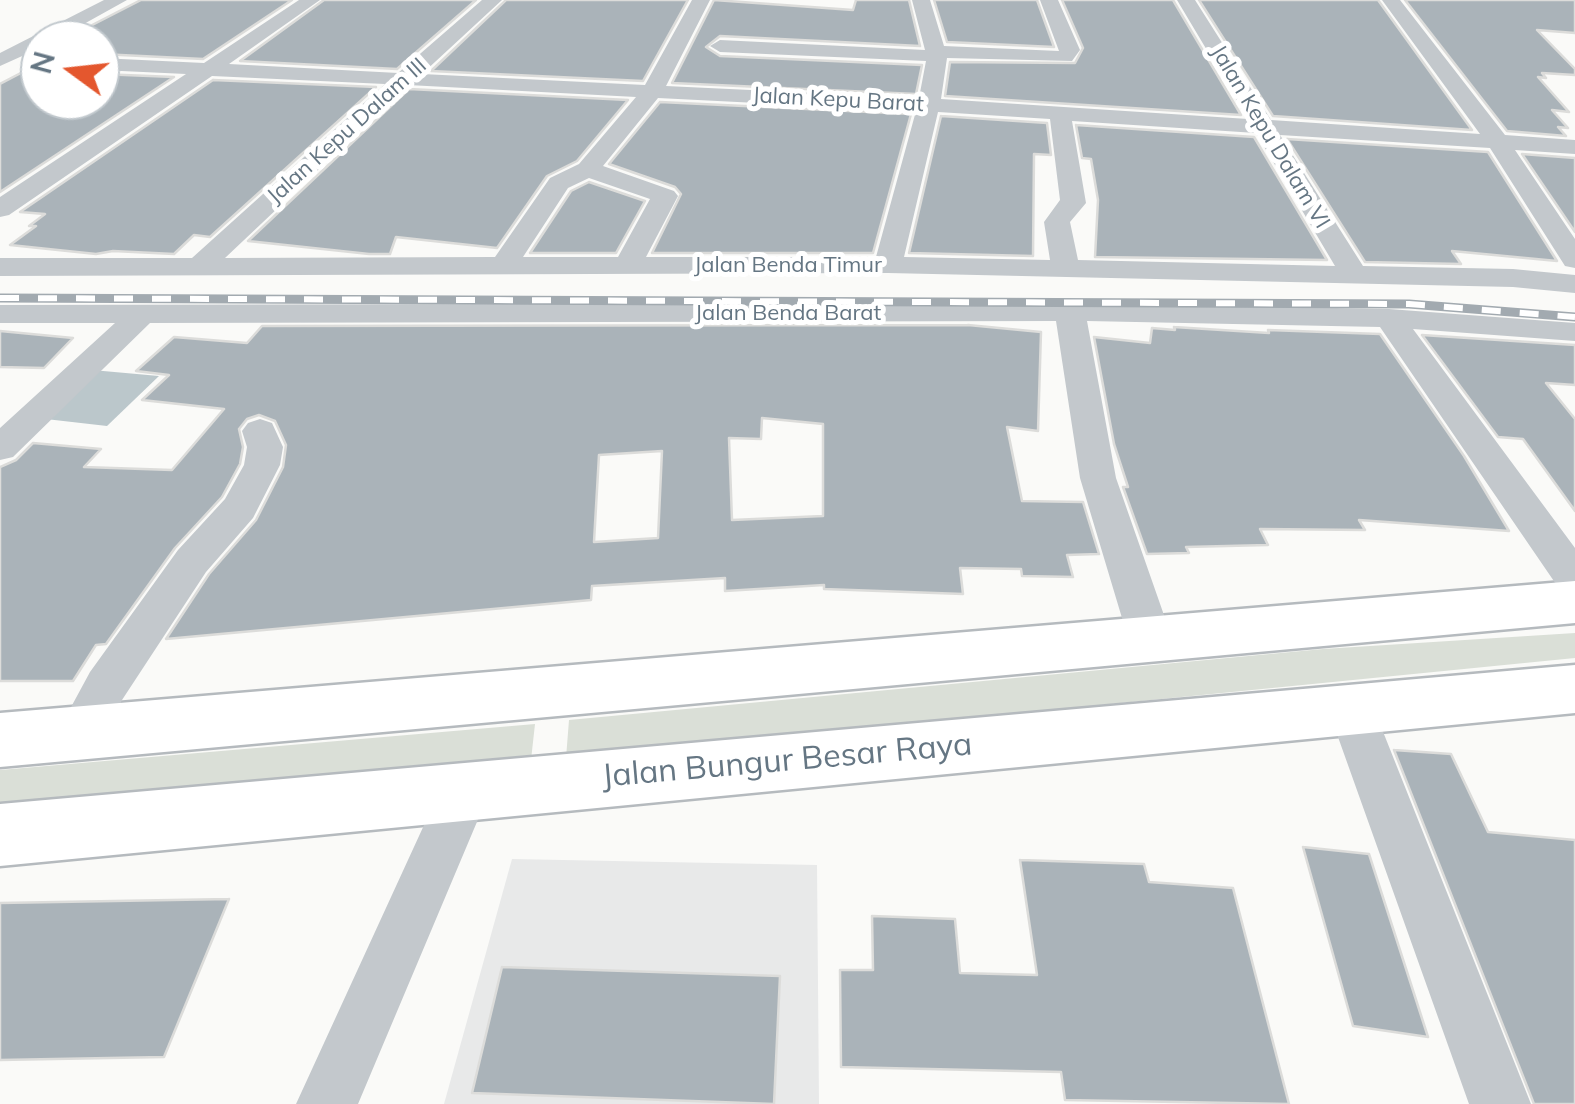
<!DOCTYPE html>
<html>
<head>
<meta charset="utf-8">
<style>
  body { margin:0 }
  #map { position:relative; width:1575px; height:1104px; overflow:hidden; background:#fafaf8; font-family:Mulish,sans-serif }
  canvas { display:block }
  .north { position:absolute; left:20px; top:20px; width:100px; height:100px; box-sizing:border-box; background:#fff; border:2px solid #c1c8cd; border-radius:50%; rotate:285deg; font-size:28px; font-weight:700; line-height:40px; text-align:center; color:#657683 }
  .north::after { content:''; display:block; margin:auto; width:35px; height:45px; background:#e4572e; clip-path:polygon(50% 0,100% 100%,50% 72%,0 100%) }
</style>
</head>
<body>
<div id="map">
<canvas width="1575" height="1104"></canvas>
<div class="north">N</div>
</div>
<script>
const ctx = document.querySelector('canvas').getContext('2d');
ctx.lineJoin = 'round';
function paint(path, color) { ctx.fillStyle = color; ctx.fill(path, 'evenodd'); }
const poly = rows => new Path2D(rows.map(r => 'M' + r).join(''));
function stroke(path, color, width, dash) { ctx.strokeStyle = color; ctx.lineWidth = width; ctx.lineCap = dash ? 'butt' : 'round'; ctx.setLineDash(dash || []); ctx.stroke(path); }
function label(font, color, halo, rows, align = 'center') {
  ctx.font = font + ' Mulish,sans-serif'; ctx.lineWidth = 10; ctx.setLineDash([]); ctx.textBaseline = 'middle'; ctx.strokeStyle = halo; ctx.fillStyle = color; for (const [text, x, y, turn = 0] of rows) {
    ctx.save(); ctx.translate(x, y); ctx.rotate((+turn || 0) * Math.PI / 180); ctx.textAlign = isNaN(turn) ? turn : align; if (halo) ctx.strokeText(text, 0, 0); ctx.fillText(text, 0, 0); ctx.restore();
  }
}
paint(poly([
  [512,859,817,865,819,1104,444,1104]
]), '#e8e9e9');
paint(poly([
  [1575,633,1575,658,566,758,569,720,1323,649],
  [535,724,531,760,0,809,0,770]
]), '#dadfd7');
paint(poly([
  [92,370,159,376,107,426,37,418]
]), '#bbc7cb');
const building = poly([
  [141,0,292,0,203,59,100,54,100,40,63,40,141,0],
  [324,0,476,0,397,69,240,61,324,0],
  [506,0,688,0,643,81,431,71,506,0],
  [714,0,853,10,856,0,909,0,920,46,720,36,706,47,720,56,922,65,916,94,672,83,714,0],
  [934,0,1037,0,1054,47,947,42,934,0],
  [1062,0,1173,0,1241,115,945,96,950,62,1075,63,1083,48,1062,0],
  [1199,0,1378,0,1472,130,1273,116,1199,0],
  [1405,0,1575,0,1575,33,1537,30,1575,69,1575,75,1542,73,1546,78,1538,77,1569,112,1552,110,1568,128,1558,127,1566,136,1507,131,1405,0],
  [40,63,40,100,100,100,100,74,174,77,0,192,0,84,40,63],
  [213,80,376,87,210,237,194,235,174,254,113,251,96,254,10,245,36,226,29,226,45,214,20,212,213,80],
  [409,89,628,100,577,161,547,176,497,248,396,237,390,254,369,254,248,241,409,89],
  [660,102,911,114,873,253,652,253,681,194,675,187,609,164,660,102],
  [941,116,1047,123,1051,155,1034,154,1033,256,909,253,941,116],
  [1076,125,1254,137,1327,260,1095,257,1098,200,1091,159,1082,158,1076,125],
  [1287,139,1488,152,1557,261,1452,251,1461,264,1365,262,1287,139],
  [1522,154,1575,158,1575,232,1522,154],
  [589,182,645,201,616,253,530,253,571,191,589,182],
  [968,325,1041,332,1038,431,1007,427,1022,501,1083,502,1099,554,1067,555,1073,577,1022,576,1021,569,960,568,963,594,824,589,824,585,725,591,725,578,592,586,591,600,166,639,209,574,256,520,283,467,286,445,275,421,259,415,247,419,239,429,243,447,240,464,222,497,175,548,106,644,96,645,73,681,0,681,0,467,16,460,33,443,101,449,84,467,172,470,224,409,142,400,169,375,136,371,174,337,247,343,262,326,968,325],
  [762,418,823,424,823,516,732,520,729,438,761,439,762,418],
  [662,451,658,538,594,542,599,455,662,451],
  [1174,327,1269,333,1268,330,1380,334,1464,456,1509,531,1359,520,1365,530,1260,529,1268,545,1186,547,1189,553,1147,554,1123,487,1128,487,1114,444,1094,337,1150,343,1152,328,1175,330,1174,327],
  [0,331,73,338,44,368,0,367,0,331],
  [1422,335,1575,345,1575,385,1546,383,1575,419,1575,511,1523,439,1498,437,1422,335],
  [1394,750,1451,754,1488,832,1575,840,1575,1104,1534,1104,1394,750],
  [1303,847,1369,854,1428,1037,1353,1026,1303,847],
  [1020,860,1144,864,1149,882,1233,888,1289,1104,1065,1100,1061,1072,841,1067,840,970,873,970,872,916,955,919,960,973,1037,975,1020,860],
  [229,899,164,1057,0,1060,0,903,229,899],
  [502,967,780,976,774,1104,472,1093,502,967]
]);
paint(building, '#aab3b9');
stroke(building, '#dcdcda', 2.5);
const major = poly([
  [1575,581,1575,623,0,767,0,713,1575,581],
  [1575,665,1575,713,0,866,0,804,1575,665]
]);
stroke(major, '#b5babe', 5);
paint(poly([
  [104,0,127,0,55,40,40,40,40,48,0,66,0,53,104,0],
  [299,0,320,0,229,64,398,73,482,0,502,0,422,74,645,85,692,0,710,0,666,86,919,98,926,61,720,52,710,46,720,40,925,50,912,0,930,0,944,46,1059,51,1040,0,1058,0,1080,50,1072,61,947,58,941,99,1248,119,1177,0,1195,0,1271,120,1480,134,1382,0,1400,0,1505,135,1575,140,1575,154,1515,150,1575,239,1575,268,1565,266,1490,148,1280,135,1363,266,1513,269,1575,275,1575,293,1513,287,888,273,0,276,0,258,192,258,385,84,212,76,9,215,0,217,0,197,186,74,100,70,100,58,204,63,299,0],
  [408,85,636,97,579,164,550,178,495,257,225,258,408,85],
  [658,98,916,111,876,257,646,257,678,196,674,191,603,166,658,98],
  [938,112,1050,119,1060,200,1044,222,1050,260,904,257,938,112],
  [1072,121,1256,133,1335,266,1078,260,1070,222,1086,203,1072,121],
  [589,178,650,199,618,257,523,257,568,188,589,178],
  [1070,303,1389,309,1575,323,1575,341,1413,329,1575,548,1575,595,1560,590,1380,327,1087,321,1116,478,1172,638,1165,651,1150,656,1135,651,1128,638,1080,478,1056,321,150,323,13,457,0,460,0,428,115,323,0,323,0,305,1070,303],
  [260,419,272,423,283,447,280,465,253,518,206,572,122,700,98,748,81,754,64,748,57,733,90,672,178,550,225,499,244,465,247,447,242,431,248,423,260,419],
  [1351,689,1367,695,1374,709,1531,1104,1469,1104,1328,709,1335,695,1351,689],
  [465,768,483,775,490,791,358,1104,296,1104,447,775,465,768]
]), '#c3c8cc');
paint(major, '#fff');
const rail = poly([
  [0,298,1409,304,1575,317]
]);
stroke(rail, '#a2aab0', 9);
stroke(rail, '#fff', 6, [19]);
label('22px', '#657683', '#fff', [
  ["Jalan Kepu Barat",838,100,3],
  ["Jalan Kepu Dalam III",347,131,-42],
  ["Jalan Kepu Dalam VI",1270,137,59],
  ["Jalan Benda Timur",788,265],
  ["Jalan Benda Barat",788,313]
]);
label('32px', '#657683', '#fff', [
  ["Jalan Bungur Besar Raya",787,761,-5]
]);
</script>
</body>
</html>
